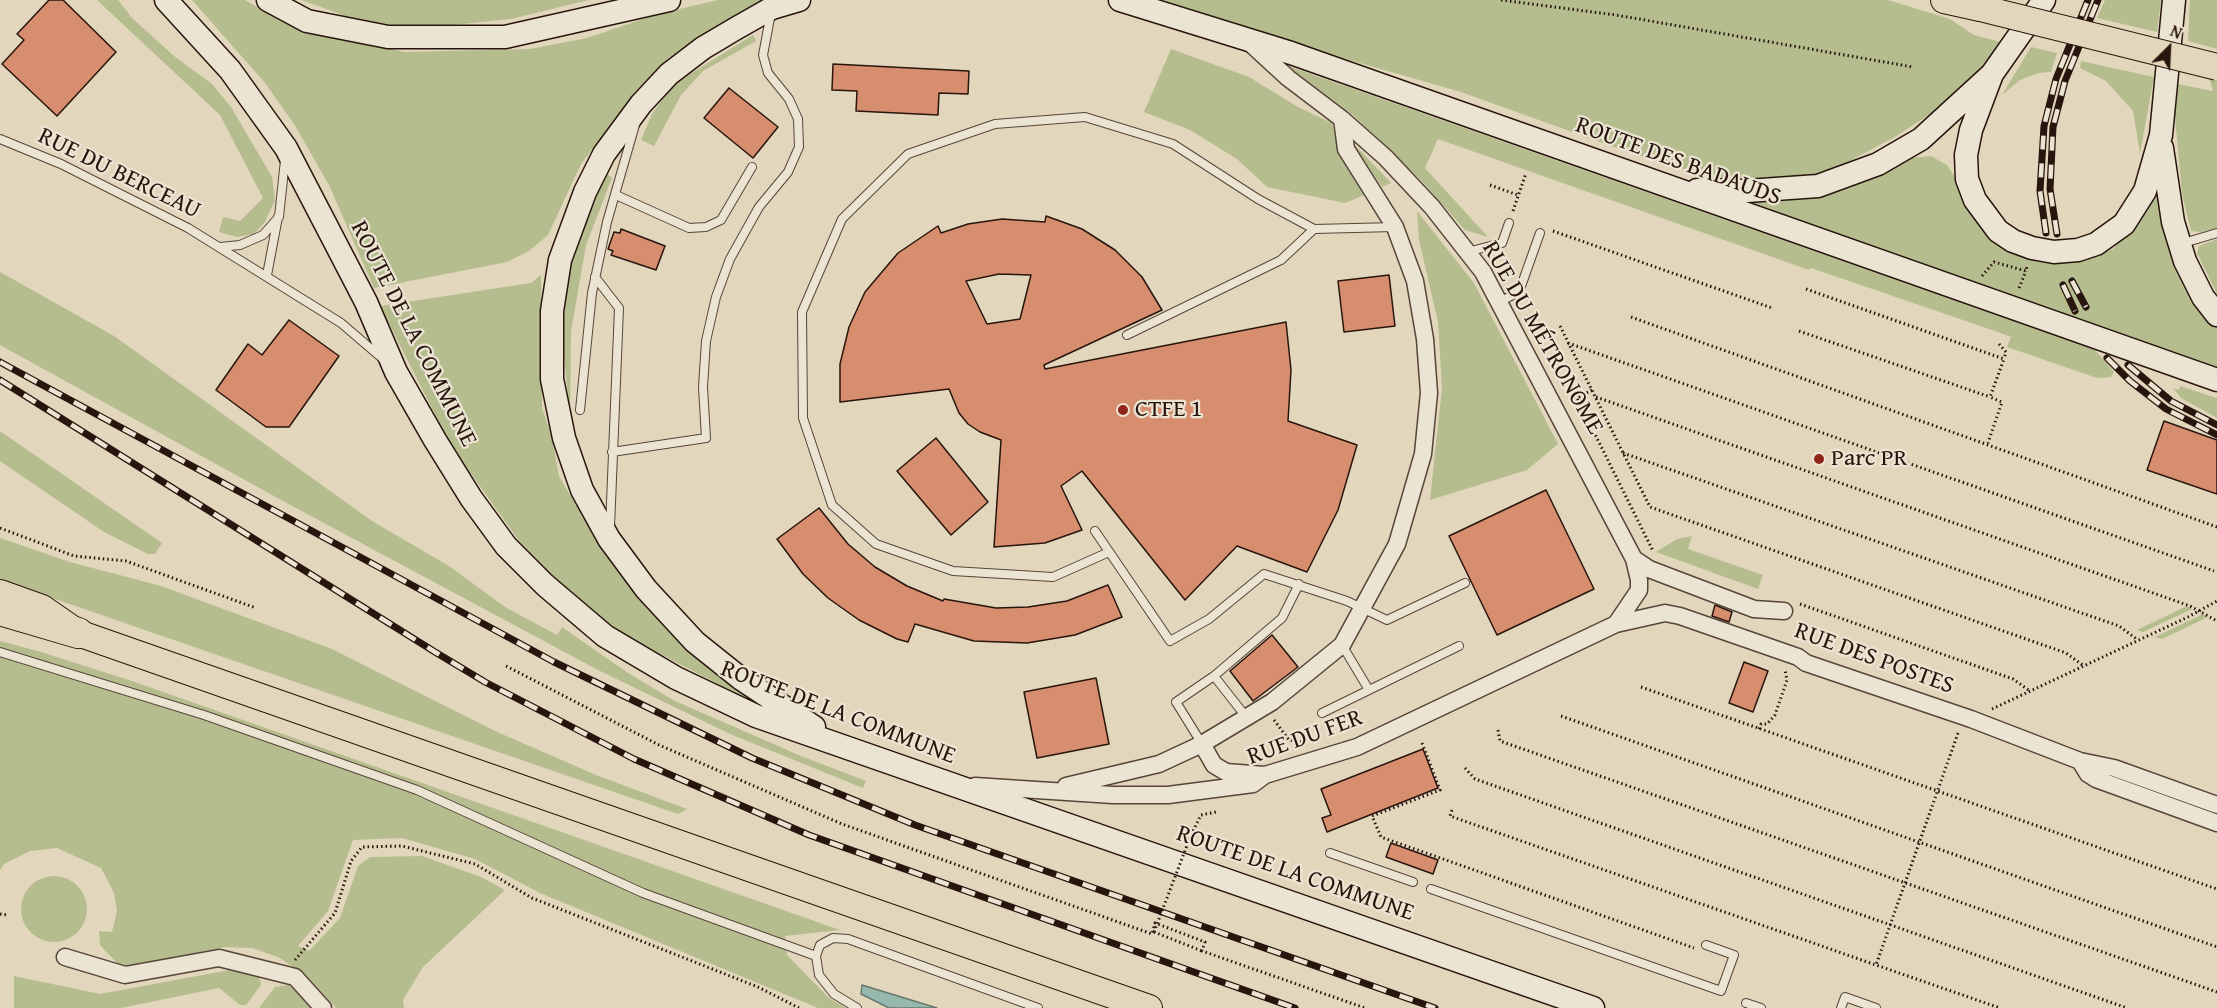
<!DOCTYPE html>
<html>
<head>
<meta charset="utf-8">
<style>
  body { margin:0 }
  #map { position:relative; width:2217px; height:1008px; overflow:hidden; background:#e2d6bc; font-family:"Gentium Book Plus",serif }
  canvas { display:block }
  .north { position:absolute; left:2139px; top:18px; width:60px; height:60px; -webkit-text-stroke:4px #ece4d3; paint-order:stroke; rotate:24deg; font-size:16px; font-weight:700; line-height:24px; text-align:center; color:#28150d }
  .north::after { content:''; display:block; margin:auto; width:21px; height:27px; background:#28150d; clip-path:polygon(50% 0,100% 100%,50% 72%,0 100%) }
</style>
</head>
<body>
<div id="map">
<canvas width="2217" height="1008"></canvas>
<div class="north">N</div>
</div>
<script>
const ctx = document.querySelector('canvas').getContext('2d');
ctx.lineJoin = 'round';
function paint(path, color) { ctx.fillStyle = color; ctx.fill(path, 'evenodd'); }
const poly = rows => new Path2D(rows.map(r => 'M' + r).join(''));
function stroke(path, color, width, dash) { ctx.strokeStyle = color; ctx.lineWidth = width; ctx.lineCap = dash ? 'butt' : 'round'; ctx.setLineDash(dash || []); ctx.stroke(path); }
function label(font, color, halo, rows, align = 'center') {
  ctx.font = font + ' "Gentium Book Plus",serif'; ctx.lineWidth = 4.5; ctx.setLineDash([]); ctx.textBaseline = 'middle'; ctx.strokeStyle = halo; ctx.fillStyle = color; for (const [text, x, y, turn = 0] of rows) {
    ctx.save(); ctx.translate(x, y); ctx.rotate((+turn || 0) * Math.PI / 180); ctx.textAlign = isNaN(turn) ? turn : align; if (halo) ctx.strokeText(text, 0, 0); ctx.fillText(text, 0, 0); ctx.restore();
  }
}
paint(poly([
  [97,0,118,0,132,18,174,56,212,84,231,107,272,177,275,200,265,222,254,234,237,237,219,232,223,217,240,221,263,198,220,115],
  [192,0,245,0,296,29,405,52,530,49,587,38,658,14,718,0,775,0,691,42,667,59,638,89,581,164,548,235,529,251,507,262,374,288,329,185,294,124,265,83],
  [301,0,589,0,511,19,443,26,399,26,346,16],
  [1157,0,1888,0,1950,19,1974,35,2004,43,1983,71,1949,102,1893,138,1844,164,1805,178,1746,183,1706,176,1625,151,1461,92,1349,60],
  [2105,0,2161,0,2157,32,2097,18],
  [2190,0,2217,0,2217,49,2188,41],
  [753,35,756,41,703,71,681,95,654,146,641,140,652,114,670,89,690,74],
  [2031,47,2057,53,2051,72,2038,73,2020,80,2002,95],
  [1171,49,1249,77,1298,107,1332,123,1338,149,1364,195,1345,203,1267,187,1237,159,1190,130,1144,112],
  [2081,61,2154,77,2140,153,2133,111,2106,81,2080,68],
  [1288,66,2095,350,2114,372,2111,377,2097,378,2007,347,2011,337,1995,331,1811,268,1809,270,1438,139,1425,168,1488,237,1465,230,1421,180,1354,116],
  [2209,76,2217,78,2217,228,2201,232,2191,231,2182,194,2172,83,2213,91],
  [1352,142,1391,183,1382,187],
  [1931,156,1947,165,1957,180,1962,197,1983,228,2043,257,2084,260,2113,249,2139,220,2157,188,2217,326,2217,369,1732,198,1897,164,1911,158],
  [606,173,612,178,586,245,571,331,570,417,562,333,568,278,582,226],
  [1417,211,1474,283,1558,444,1527,470,1430,500,1442,388,1438,322,1419,240],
  [2217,239,2217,294,2197,253,2199,246],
  [0,272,114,336,372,521,449,566,505,607,557,635,562,627,628,673,675,701,801,756,866,781,863,788,730,734,598,670,294,507,0,345],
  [541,275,542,408,552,437,559,476,596,540,676,635,745,691,747,699,622,634,569,593,520,542,451,446,380,306,531,283],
  [2180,386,2217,398,2217,418,2181,398,2173,388,2179,390],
  [0,431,162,543,155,554,148,554,104,532,0,461],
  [1692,536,1688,549,1763,575,1758,589,1656,552,1677,539],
  [0,538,70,562,161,586,332,649,495,731,596,775,687,809,678,814,0,580],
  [2187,606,2192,609,2143,632,2137,630],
  [2203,614,2208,617,2162,639,2155,637],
  [0,641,38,651,132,681,840,930,785,936,787,955,829,998,846,1008,818,1008,540,893,475,859,402,838,353,840,328,911,298,946,309,951,340,918,358,866,370,857,422,856,481,877,505,890,423,967,403,1000,404,1008,336,1008,307,976,278,957,252,948,225,947,131,968,118,964,100,945,99,931,112,932,117,911,114,893,101,868,57,848,30,851,4,864,0,870],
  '21 909a33 33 0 1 1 66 0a33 33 0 1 1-66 0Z',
  [235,969,250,972,260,979,261,985,246,1005,240,1005,219,988,121,1008,14,1008,14,976,100,994],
  [289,985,313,1008,259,1008,275,987]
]), '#b5bd8f');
const water = poly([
  [862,985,937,1008,889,1008,861,994,862,985]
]);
paint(water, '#95b9ad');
stroke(water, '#69776d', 1.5);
const building = poly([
  [49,0,63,0,116,52,57,116,2,64,24,40,17,34,49,0],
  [833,64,969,71,968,94,939,93,938,115,856,111,857,91,832,90,833,64],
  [729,88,778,127,753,158,704,118,729,88],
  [1046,216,1082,229,1115,250,1142,277,1162,310,1044,365,1045,369,1286,322,1291,370,1288,421,1357,445,1338,510,1307,572,1237,546,1185,600,1082,471,1061,486,1082,530,1045,543,994,547,1001,440,980,432,968,424,959,413,949,389,840,402,840,364,849,327,865,292,898,253,938,226,941,233,968,224,1002,219,1045,222,1046,216],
  [999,274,1031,275,1020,319,987,324,966,281,999,274],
  [621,229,665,246,656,270,611,255,613,251,608,249,614,232,620,233,621,229],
  [1389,275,1395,326,1344,332,1338,281,1389,275],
  [289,320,339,356,289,427,266,427,216,390,248,344,262,355,289,320],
  [2164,421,2217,440,2217,494,2147,470,2164,421],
  [936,438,988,502,951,535,897,471,936,438],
  [1546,490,1594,589,1497,635,1449,536,1546,490],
  [819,508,848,544,875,567,907,586,943,601,944,599,996,608,1028,607,1067,601,1108,585,1122,617,1075,635,1027,643,974,641,915,624,908,642,897,639,859,620,828,598,803,574,777,539,819,508],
  [1715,605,1732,612,1729,622,1712,616,1715,605],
  [1272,635,1298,667,1253,701,1230,671,1272,635],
  [1744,662,1768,671,1753,712,1729,703,1744,662],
  [1096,678,1109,744,1037,758,1024,692,1096,678],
  [1423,749,1438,788,1327,832,1322,818,1331,815,1321,789,1423,749],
  [1391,843,1438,860,1433,874,1386,857,1391,843]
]);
paint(building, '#d68e6f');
stroke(building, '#28150d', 1.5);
const lane = poly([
  [0,139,61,164,188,228,341,323,383,359],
  [616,195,689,228,706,227,721,220,752,167],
  [2180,244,2217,233],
  [220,247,240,245,263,235,279,217,285,160],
  [1467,252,1502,243,1509,223],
  [267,275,278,217],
  [595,277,619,308,610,527],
  [1499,302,1519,292,1540,233],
  [1127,335,1281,260,1314,229],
  [580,410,592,293,607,222,635,125],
  [612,452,706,438,703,387,706,341,716,297,730,259,759,207,788,172,799,147,798,119,789,99,768,73,763,55,771,13],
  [1095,531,1170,641,1209,619,1264,574,1347,601,1387,620,1465,583],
  [1109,552,1053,577,953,571,876,544,832,505,803,418,802,312,842,219,908,154,995,124,1085,117,1173,144,1258,199,1314,229,1395,227],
  [1342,645,1369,690],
  [0,652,204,715,417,790,643,893,816,956],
  [1214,676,1247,718],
  [1322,713,1459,646],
  [1202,744,1176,702,1214,676,1282,618,1299,584],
  [1330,853,1413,882],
  [1431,889,1721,991,1734,955,1706,945],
  [1746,1003,1761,1008],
  [857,1008,834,994,819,975,816,956,820,945,833,938,848,939,1038,1008],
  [1841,1008,1845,997,1876,1008]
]);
const street = poly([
  [1250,43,1288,78,1342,119,1386,158,1432,207,1483,272,1634,559,1639,580,1639,590,1616,624],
  [1634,559,1649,569,1754,609,1784,611],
  [1202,744,1214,765,1226,772,1265,775],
  [2080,761,2088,774,2096,779,2217,823],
  [975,786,1113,795,1168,795,1253,784,1265,775,1357,747,1616,624,1665,613,1680,616,1798,657,1806,663,1971,719,2080,761,2114,768,2217,805],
  [1066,786,1159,764,1202,744,1272,702,1342,645,1397,544,1423,454,1429,393,1425,339,1415,281,1395,227,1346,149,1342,119],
  [65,957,125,975,219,958,295,977,323,1008]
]);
const secondary = poly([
  [166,0,230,70,286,148,366,302,396,372,435,440,471,498,506,546,545,585,605,636,676,678,756,716,1593,1008],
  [268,0,307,21,388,37,505,37,669,0],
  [799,0,772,8,735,29,703,48,669,74,641,104,604,154,585,192,560,260,552,311,552,379,564,438,582,490,609,539,646,589,695,642,740,678,814,727],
  [1120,0,1291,53,2217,380],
  [1992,74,1971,130,1966,155,1967,179,1975,200,1998,231,2013,241,2032,248,2054,252,2078,250,2096,244,2124,224,2145,191,2161,135,2174,0],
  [2162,148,2173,222,2185,261,2203,297,2217,315],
  [1697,190,1747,191,1818,186,1878,164,1921,139,1992,74,2044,0]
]);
const primary = poly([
  [1944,0,1980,8],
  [0,593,42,608,78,633,1149,1008]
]);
const highway = poly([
  [0,610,78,633]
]);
stroke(lane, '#564539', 10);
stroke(street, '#564539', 19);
stroke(secondary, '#28150d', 25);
stroke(primary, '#28150d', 28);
stroke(highway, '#28150d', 32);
stroke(poly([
  [1501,0,1616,15,1913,67],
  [1490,185,1518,195],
  [1513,211,1526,173],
  [1553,231,1772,308],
  [1982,276,1994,262,2026,271,2027,266],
  [2019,288,2026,271],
  [1806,289,2004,359,1990,397,2002,402,1988,443],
  [1631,317,2217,527],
  [1560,326,1650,507,2066,653,2084,666],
  [1799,331,1990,397],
  [1568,343,2214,571],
  [1999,344,2006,352,2004,359],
  [1592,390,1577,398,1653,551],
  [1596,397,2190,606,2217,621],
  [1623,453,2119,626,2138,640],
  [0,528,74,556,126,561,256,608],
  [1800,604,2013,679,2030,691],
  [506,666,659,745,842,824,1152,934,1155,923,1205,942,1202,951,1365,1008],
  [1641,687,2217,889],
  [1992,709,2188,617,2217,601],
  [1561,716,2217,947],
  [1274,720,1289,740,1308,743],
  [1759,729,1761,724,1767,724,1775,715,1787,680,1785,670],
  [1498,730,1500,741,2217,992],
  [1958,733,1876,965,2000,1008],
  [1422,743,1440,790,1372,816,1381,837,1694,948],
  [1465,768,1475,779,2127,1008],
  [1452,810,1450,816,1876,965],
  [1191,835,1201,815,1216,812],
  [0,914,9,915],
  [1154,932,1202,951],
  [295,960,335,913,351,861,362,847,402,846,475,864,532,898,758,987,799,1008]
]), '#28150d', 3, [1.5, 3]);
stroke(lane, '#ece4d3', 8);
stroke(street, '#ece4d3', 16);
stroke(secondary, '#ece4d3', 22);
stroke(primary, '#e2d6bc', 26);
stroke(highway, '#e2d6bc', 30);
const rail = poly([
  [2046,233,2040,191,2044,126,2056,79,2088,0],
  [2057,234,2050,189,2053,127,2065,81,2098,0],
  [2072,281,2086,307],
  [2063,285,2075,311],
  [2107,358,2130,381,2166,409,2217,435],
  [0,362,554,662,752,758,915,825,1435,1008],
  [2128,365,2171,401,2217,425],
  [0,380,435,652,485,682,634,759,809,835,1295,1008]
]);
stroke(rail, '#28150d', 7);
stroke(rail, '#ece4d3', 4.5, [14]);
const primaryBridge = poly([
  [1980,8,2217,67]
]);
stroke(primaryBridge, '#28150d', 28, []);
stroke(poly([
  [1154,932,1191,835]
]), '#28150d', 3, [1.5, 3]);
stroke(primaryBridge, '#e2d6bc', 26);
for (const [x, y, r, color] of [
  [1123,410,6,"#8f2418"],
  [1819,459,6,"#8f2418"]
]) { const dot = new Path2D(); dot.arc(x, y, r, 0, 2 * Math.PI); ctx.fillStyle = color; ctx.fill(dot); stroke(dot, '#ece4d3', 2); }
label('24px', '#28150d', '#ece4d3', [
  ["ROUTE DES BADAUDS",1678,162,20],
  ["RUE DU BERCEAU",119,174,26],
  ["ROUTE DE LA COMMUNE",413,334,63],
  ["RUE DU MÉTRONOME",1542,338,60],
  ["RUE DES POSTES",1874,659,20],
  ["ROUTE DE LA COMMUNE",838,713,21],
  ["RUE DU FER",1305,738,-20],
  ["ROUTE DE LA COMMUNE",1295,874,19]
]);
label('24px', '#28150d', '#ece4d3', [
  ["CTFE 1",1135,410],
  ["Parc PR",1831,459]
], 'left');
</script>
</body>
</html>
